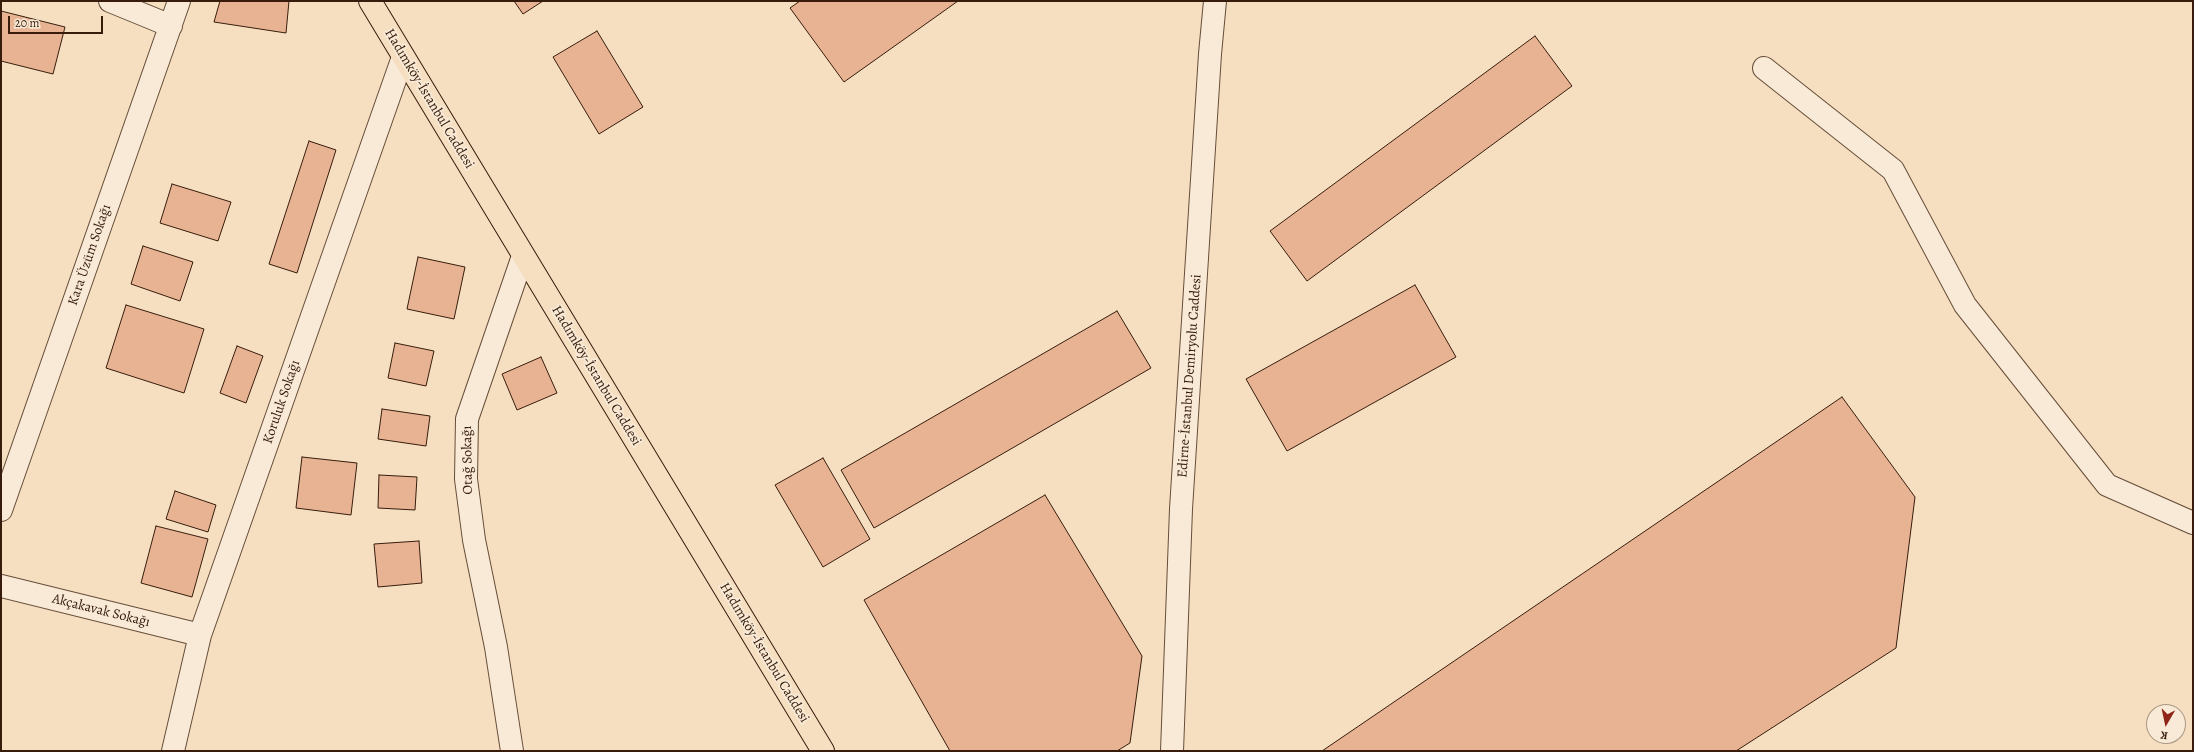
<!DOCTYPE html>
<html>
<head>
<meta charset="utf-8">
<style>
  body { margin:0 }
  #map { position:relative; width:2194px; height:752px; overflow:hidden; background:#f5dfc0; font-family:Alegreya,serif }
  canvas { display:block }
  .frame { position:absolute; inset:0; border:2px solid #371c0c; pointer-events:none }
  .north { position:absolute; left:2146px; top:704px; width:40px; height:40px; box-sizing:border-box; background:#f8ead6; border:1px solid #ab9885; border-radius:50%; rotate:189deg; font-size:11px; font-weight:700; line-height:16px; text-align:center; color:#371c0c }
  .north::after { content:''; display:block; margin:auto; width:14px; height:18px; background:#8f2418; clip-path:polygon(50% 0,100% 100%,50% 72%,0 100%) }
  .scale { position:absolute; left:8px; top:16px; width:95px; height:18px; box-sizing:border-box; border:2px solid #371c0c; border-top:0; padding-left:5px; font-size:12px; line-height:14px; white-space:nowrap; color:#371c0c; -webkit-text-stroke:3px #f8ead6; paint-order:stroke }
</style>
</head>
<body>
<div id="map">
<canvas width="2194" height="752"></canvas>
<div class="frame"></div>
<div class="north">K</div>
<div class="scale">20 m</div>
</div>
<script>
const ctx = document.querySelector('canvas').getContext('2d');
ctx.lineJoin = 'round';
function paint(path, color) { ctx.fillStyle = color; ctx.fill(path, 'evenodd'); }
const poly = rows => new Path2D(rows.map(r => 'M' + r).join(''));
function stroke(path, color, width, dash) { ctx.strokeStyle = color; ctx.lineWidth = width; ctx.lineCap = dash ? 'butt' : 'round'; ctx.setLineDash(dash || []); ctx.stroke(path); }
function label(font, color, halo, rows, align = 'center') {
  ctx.font = font + ' Alegreya,serif'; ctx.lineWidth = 3.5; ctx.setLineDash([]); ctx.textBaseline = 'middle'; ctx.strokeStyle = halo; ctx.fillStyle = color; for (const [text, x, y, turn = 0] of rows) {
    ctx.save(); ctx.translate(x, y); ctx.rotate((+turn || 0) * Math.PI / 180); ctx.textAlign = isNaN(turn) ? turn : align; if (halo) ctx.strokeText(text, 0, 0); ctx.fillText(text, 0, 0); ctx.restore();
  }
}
const building = poly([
  [220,1,289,1,286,33,214,22,220,1],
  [514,1,543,1,523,14,514,1],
  [800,1,958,1,844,82,790,8,800,1],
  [1,11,65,27,53,74,1,61,1,11],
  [597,31,643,107,599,134,553,57,597,31],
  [1535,36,1572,86,1307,281,1270,231,1535,36],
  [309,141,336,150,297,273,269,264,309,141],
  [172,184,231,202,218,241,160,223,172,184],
  [143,246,193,262,180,301,131,284,143,246],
  [418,257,465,267,454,319,407,309,418,257],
  [1415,285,1456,357,1287,451,1246,379,1415,285],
  [126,305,204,329,184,393,106,368,126,305],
  [1117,311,1151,368,874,528,841,470,1117,311],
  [395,343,434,351,426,386,388,378,395,343],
  [237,346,263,356,246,403,220,393,237,346],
  [541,357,557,393,517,410,502,374,541,357],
  [1842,397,1915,497,1896,648,1736,751,1322,751,1842,397],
  [382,409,430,416,426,446,378,439,382,409],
  [302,457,357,463,351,515,296,508,302,457],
  [823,458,870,539,823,567,775,485,823,458],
  [379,475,417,477,415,510,378,508,379,475],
  [175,491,216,505,208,532,166,519,175,491],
  [1045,495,1142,656,1130,743,1117,751,950,751,864,600,1045,495],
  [156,526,208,539,192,597,141,583,156,526],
  [419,541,422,583,378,587,374,544,419,541]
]);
paint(building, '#e8b393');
stroke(building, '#371c0c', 1);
const minor = poly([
  [110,1,171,26],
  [1764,68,1893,170,1965,305,2107,485,2193,523],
  [1,510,179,1],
  [1,586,200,635],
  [173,751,200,635,403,57],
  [512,751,496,647,474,540,466,479,467,419,523,256],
  [1172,751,1181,509,1210,54,1215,1]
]);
const major = poly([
  [370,1,823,751]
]);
stroke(minor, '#664d39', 24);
stroke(major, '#371c0c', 24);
stroke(minor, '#f8ead6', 22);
stroke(major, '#f5dfc0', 22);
label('14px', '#371c0c', '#f8ead6', [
  ["Hadımköy-İstanbul Caddesi",429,99,59],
  ["Kara Üzüm Sokağı",90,255,-71],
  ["Hadımköy-İstanbul Caddesi",596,376,59],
  ["Edirne-İstanbul Demiryolu Caddesi",1190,376,-86],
  ["Koruluk Sokağı",282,402,-71],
  ["Otağ Sokağı",468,460,-91],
  ["Akçakavak Sokağı",101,611,14],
  ["Hadımköy-İstanbul Caddesi",764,653,59]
]);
</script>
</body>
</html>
